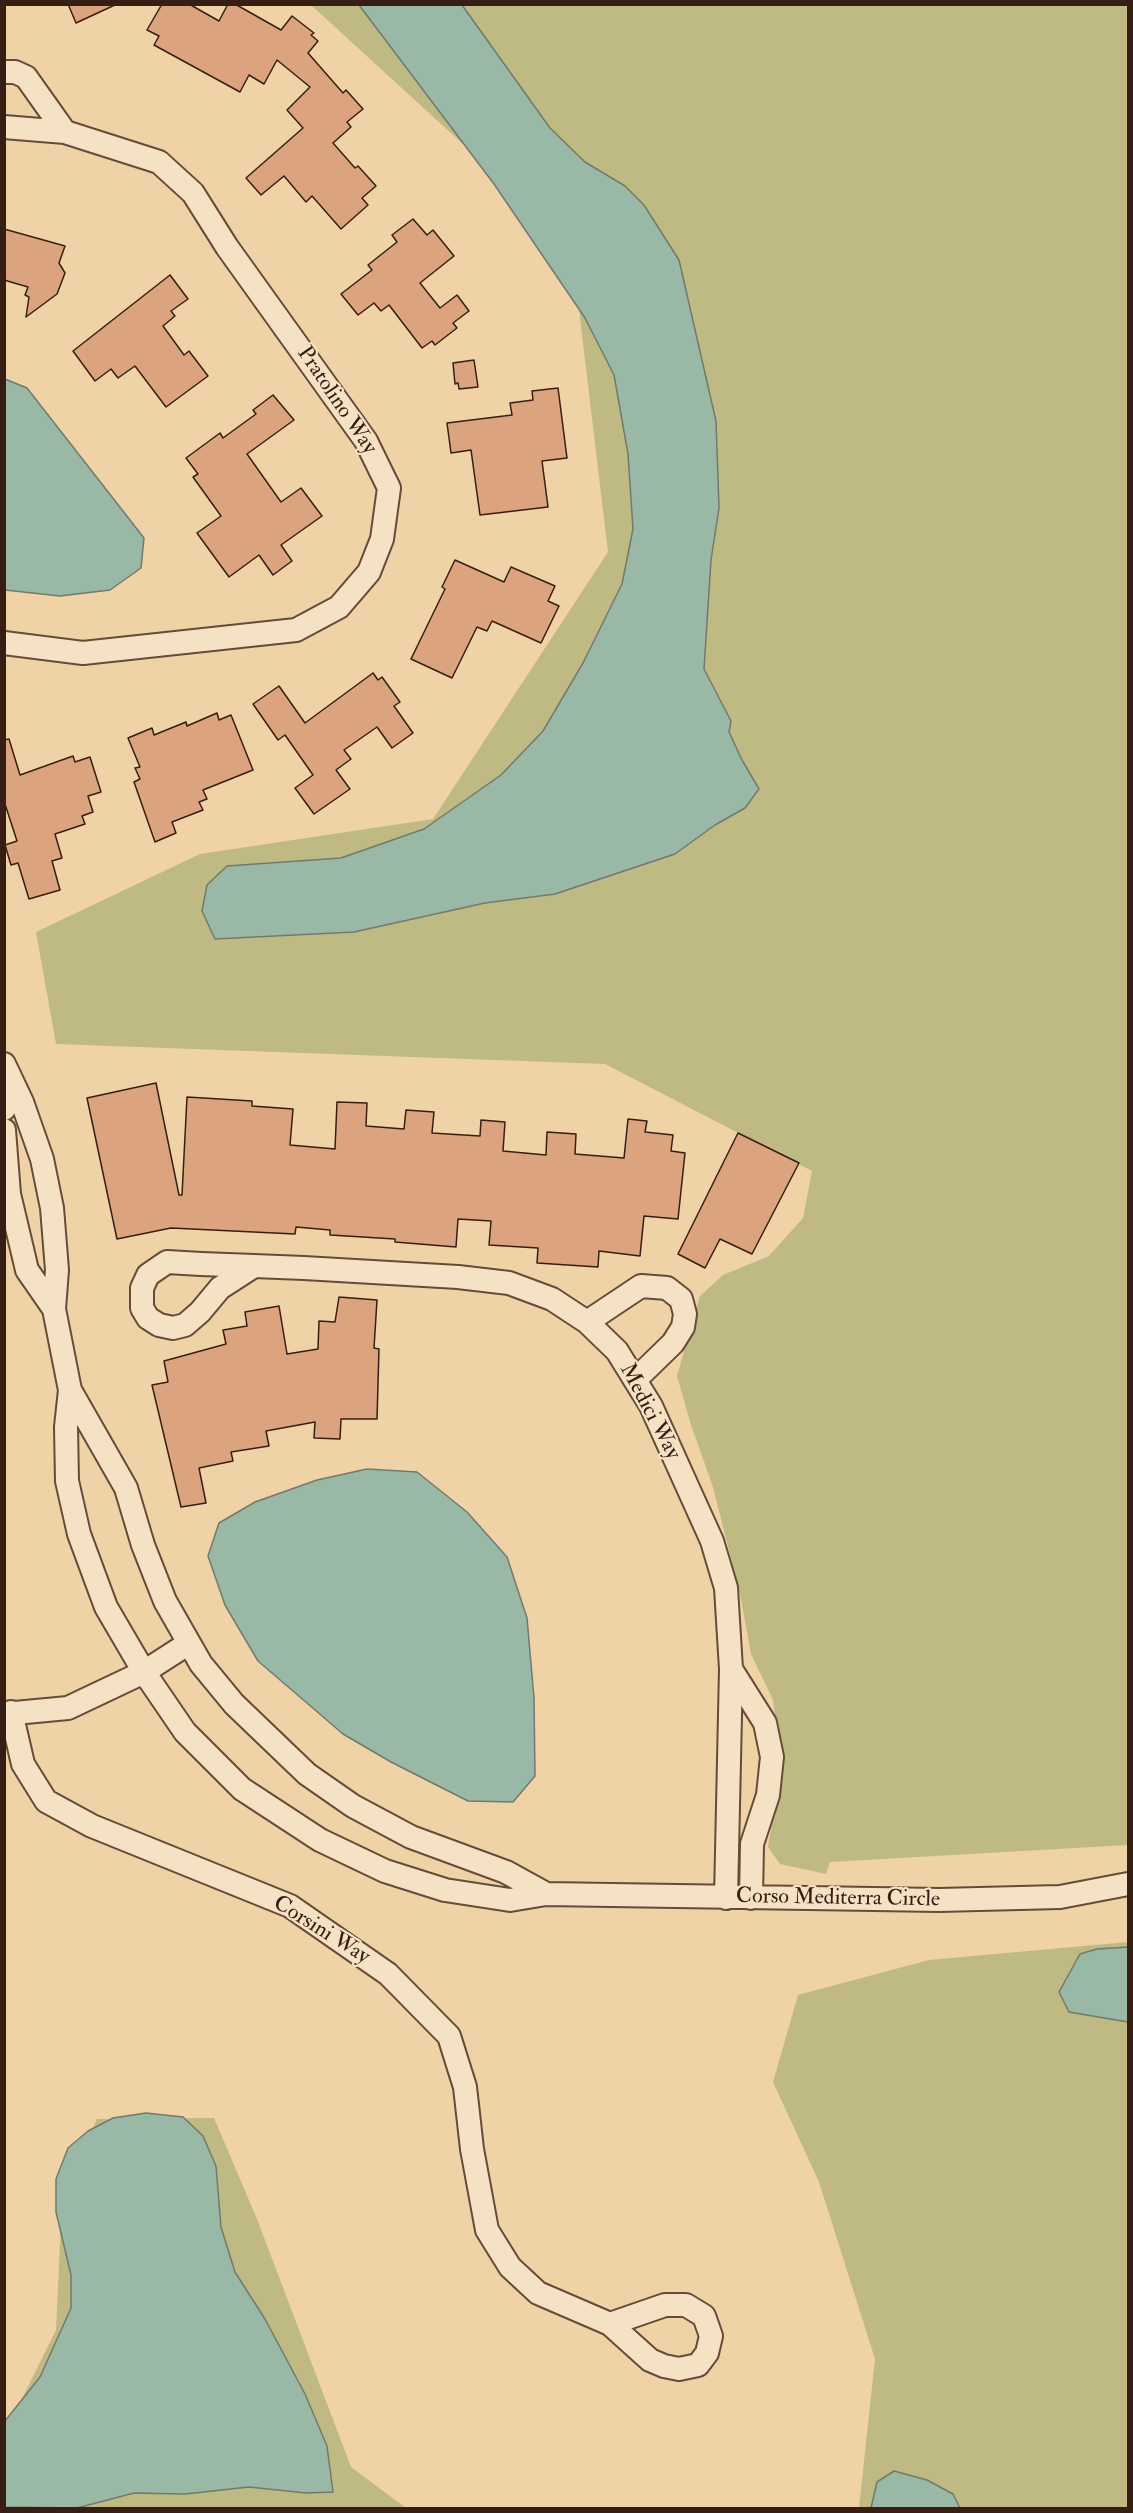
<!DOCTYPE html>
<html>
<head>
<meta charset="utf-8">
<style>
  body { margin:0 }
  #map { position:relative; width:1133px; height:2513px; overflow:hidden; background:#efd2a6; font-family:"IM FELL Double Pica",serif }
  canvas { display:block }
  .frame { position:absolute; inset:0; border:6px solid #371e14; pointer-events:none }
</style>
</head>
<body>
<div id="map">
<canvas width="1133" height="2513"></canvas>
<div class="frame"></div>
</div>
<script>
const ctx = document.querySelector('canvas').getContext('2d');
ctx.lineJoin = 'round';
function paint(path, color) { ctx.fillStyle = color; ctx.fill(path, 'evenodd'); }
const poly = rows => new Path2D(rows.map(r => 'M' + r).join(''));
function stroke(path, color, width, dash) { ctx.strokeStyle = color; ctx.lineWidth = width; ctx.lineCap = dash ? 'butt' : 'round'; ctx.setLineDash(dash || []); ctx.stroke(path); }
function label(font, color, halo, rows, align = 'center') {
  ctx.font = font + ' "IM FELL Double Pica",serif'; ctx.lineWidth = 4.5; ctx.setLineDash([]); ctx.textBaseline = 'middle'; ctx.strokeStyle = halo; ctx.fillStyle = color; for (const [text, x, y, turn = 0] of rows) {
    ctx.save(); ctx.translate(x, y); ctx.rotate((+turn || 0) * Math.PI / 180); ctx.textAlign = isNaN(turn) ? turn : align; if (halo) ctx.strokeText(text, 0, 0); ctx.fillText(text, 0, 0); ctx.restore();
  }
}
paint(poly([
  [311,5,1128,5,1128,1845,830,1862,826,1874,780,1864,768,1847,782,1765,773,1700,751,1654,740,1594,713,1487,691,1425,677,1376,700,1296,723,1275,769,1256,803,1218,812,1171,605,1064,56,1044,36,932,200,854,433,819,608,552,571,243],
  [1128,1942,1128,2508,859,2508,875,2359,819,2182,773,2082,798,1995,929,1960],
  [214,2118,257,2219,351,2467,406,2508,5,2508,4,2435,56,2330,62,2200,97,2119]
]), '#bfba83');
const water = poly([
  [359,5,462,5,550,128,585,162,625,186,644,205,679,260,716,421,719,508,711,560,704,669,731,721,729,732,742,760,759,789,745,808,715,825,675,854,555,894,485,903,354,932,215,939,202,911,207,885,227,866,341,858,424,829,501,775,543,731,583,663,622,584,633,529,628,454,614,375,585,318,494,184,359,5],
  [5,379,27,388,144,538,141,568,110,590,60,596,5,590,5,379],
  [367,1469,417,1472,467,1512,507,1557,527,1618,534,1698,535,1776,513,1802,468,1801,391,1762,343,1734,258,1661,225,1605,208,1556,219,1523,255,1502,317,1480,367,1469],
  [1128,1947,1128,2022,1069,2012,1059,1992,1080,1954,1097,1949,1128,1947],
  [146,2113,183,2117,203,2136,216,2166,221,2227,235,2272,265,2319,305,2394,327,2446,333,2492,306,2493,249,2487,185,2494,134,2493,77,2508,5,2507,5,2421,40,2377,71,2308,71,2275,56,2212,56,2179,68,2148,88,2131,113,2118,146,2113],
  [894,2471,927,2480,953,2494,960,2508,871,2508,877,2482,894,2471]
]);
paint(water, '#9ab8a6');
stroke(water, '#727a6c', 1.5);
const building = poly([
  [68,4,117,4,76,23,68,4],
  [162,4,189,4,219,21,228,4,235,4,281,30,292,16,314,33,311,35,318,41,308,53,343,93,346,90,363,109,347,122,351,127,333,143,355,168,358,166,376,186,362,198,368,205,341,229,312,196,306,202,284,176,261,195,246,178,303,128,287,110,310,87,277,60,264,84,249,75,240,92,154,45,159,36,147,30,162,4],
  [413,219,427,235,433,230,454,256,420,283,440,308,457,295,469,311,453,323,457,328,435,345,432,341,422,348,389,305,381,311,374,303,358,315,341,294,372,270,368,265,397,242,392,235,413,219],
  [4,229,65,246,59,263,65,273,57,294,26,317,29,297,25,295,28,287,4,280,4,229],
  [170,275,188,299,171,311,175,316,163,326,184,355,189,351,208,376,166,407,135,366,118,378,111,369,95,381,73,351,170,275],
  [474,360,478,387,459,389,458,383,455,384,453,363,474,360],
  [558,388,567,458,542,461,548,507,480,515,471,450,451,453,447,423,512,415,510,403,533,400,532,391,558,388],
  [273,395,294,420,247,454,281,502,301,488,322,516,281,545,292,561,273,575,259,555,229,577,197,533,221,516,193,477,198,474,186,458,220,433,223,438,256,414,253,410,273,395],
  [455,560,504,582,511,567,555,586,548,601,559,606,541,643,492,621,487,631,477,627,452,678,411,659,445,589,442,587,455,560],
  [373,673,378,680,382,677,400,702,394,706,413,733,392,748,377,727,344,750,351,759,336,770,350,789,314,814,295,788,313,775,285,735,278,740,253,704,279,686,305,723,373,673],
  [217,713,219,720,231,715,253,770,203,790,207,799,199,802,203,810,172,822,176,833,155,842,134,782,140,779,135,768,140,767,128,738,152,728,154,735,186,722,187,726,217,713],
  [9,739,20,775,73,756,75,762,90,757,101,792,88,796,93,812,82,816,85,824,55,834,62,858,52,861,60,890,29,899,18,863,11,865,5,845,17,841,4,801,4,740,9,739],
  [156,1083,179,1195,182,1195,187,1097,252,1101,252,1106,293,1109,290,1145,335,1149,337,1102,367,1103,366,1126,404,1129,406,1110,434,1112,432,1133,480,1136,481,1120,505,1122,503,1151,546,1155,547,1132,576,1134,575,1154,624,1158,628,1119,647,1121,645,1132,673,1135,671,1151,685,1153,678,1219,644,1216,640,1256,599,1251,598,1267,537,1263,538,1248,489,1245,491,1221,458,1219,456,1247,395,1242,395,1239,330,1235,330,1230,296,1227,295,1234,171,1228,117,1239,87,1098,156,1083],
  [738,1133,799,1163,752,1254,720,1239,705,1268,678,1254,738,1133],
  [339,1297,377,1300,374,1348,379,1349,377,1419,341,1419,340,1439,314,1438,315,1422,266,1431,269,1446,231,1452,233,1461,199,1468,206,1503,181,1507,152,1385,168,1382,164,1361,226,1344,223,1330,247,1326,245,1312,279,1306,287,1354,318,1349,319,1321,335,1322,339,1297]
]);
paint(building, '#dca37f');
stroke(building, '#371e14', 1.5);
const minor = poly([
  [4,72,15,72,26,77,65,132],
  [4,127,65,132,159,162,193,193,227,247,366,441,389,488,382,539,369,572,339,607,296,630,83,653,4,643],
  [4,1064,22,1102,42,1159,52,1208,57,1270,54,1309,70,1390,126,1488,143,1545,165,1601,201,1664,234,1704,307,1774,353,1806,411,1837,506,1872,546,1894],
  [4,1109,6,1073],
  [4,1130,9,1194,27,1270,54,1309],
  [254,1266,220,1288,200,1312,185,1325,173,1328,159,1325,148,1318,142,1308,142,1288,148,1275,167,1262,201,1264,254,1266,304,1268,458,1277,509,1283,552,1299,587,1322,617,1351,651,1406,712,1541,726,1588,731,1669,726,1898],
  [587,1322,641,1286,667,1288,681,1299,685,1314,683,1327,673,1343,635,1380],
  [70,1390,66,1427,67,1481,79,1534,106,1607,144,1672,185,1732,242,1789,320,1840,385,1871,445,1890,510,1900,546,1894,939,1900,1060,1897,1128,1884],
  [731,1669,765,1723,772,1757,768,1795,752,1844,751,1898],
  [11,1712,23,1764,46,1801,92,1826,290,1906,388,1974,449,2036,465,2087,472,2149,487,2230,510,2267,538,2293,610,2324,650,2360,664,2366,679,2369,698,2365,707,2353,711,2336,704,2316,686,2305,665,2305,610,2324],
  [4,1714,68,1708,144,1672,189,1643]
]);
stroke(minor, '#654b38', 26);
stroke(minor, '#f5e2c5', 22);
label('22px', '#371e14', '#f5e2c5', [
  ["Pratolino Way",336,401,56],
  ["Medici Way",649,1412,62],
  ["Corso Mediterra Circle",838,1899,1],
  ["Corsini Way",321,1931,32]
]);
</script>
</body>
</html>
